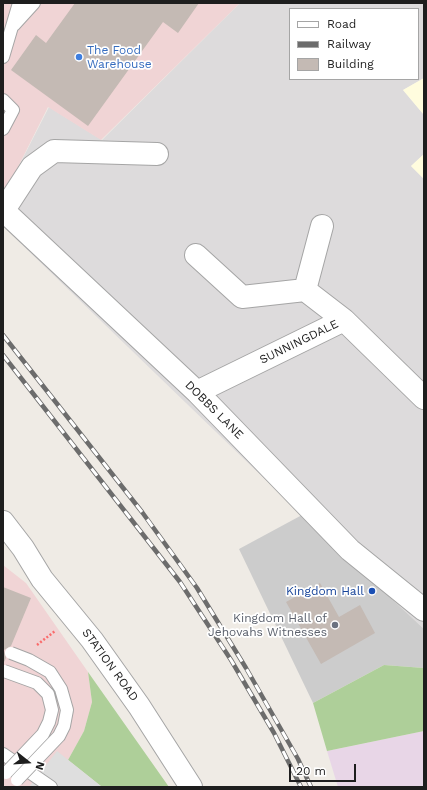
<!DOCTYPE html>
<html>
<head>
<meta charset="utf-8">
<style>
  body { margin:0 }
  #map { position:relative; width:427px; height:790px; overflow:hidden; background:#efebe5; font-family:"Work Sans",sans-serif }
  canvas { display:block }
  .frame { position:absolute; inset:0; border:4px solid #1e1e1e; pointer-events:none }
  .legend { position:absolute; left:289px; top:8px; width:130px; height:72px; box-sizing:border-box; background:#fff; border:1px solid #a5a5a5; margin:0; padding:5px 7px; list-style:none; font-size:12px; color:#1e1e1e }
  .legend li { display:flex; align-items:center; gap:8px; height:20px }
  .legend b { width:20px; border:1px solid #a5a5a5 }
  .north { position:absolute; left:8px; top:742px; width:40px; height:40px; -webkit-text-stroke:3px #fff; paint-order:stroke; rotate:107deg; font-size:11px; font-weight:700; line-height:16px; text-align:center; color:#1e1e1e }
  .north::after { content:''; display:block; margin:auto; width:14px; height:18px; background:#1e1e1e; clip-path:polygon(50% 0,100% 100%,50% 72%,0 100%) }
  .scale { position:absolute; left:289px; top:764px; width:67px; height:18px; box-sizing:border-box; border:2px solid #1e1e1e; border-top:0; padding-left:5px; font-size:12px; line-height:14px; white-space:nowrap; color:#1e1e1e; -webkit-text-stroke:3px #fff; paint-order:stroke }
</style>
</head>
<body>
<div id="map">
<canvas width="427" height="790"></canvas>
<div class="frame"></div>
<ul class="legend">
<li><b style="height:5px;background:#fff"></b>Road</li>
<li><b style="height:5px;background:#6c6c6c"></b>Railway</li>
<li><b style="height:11px;background:#c4bab4"></b>Building</li>
</ul>
<div class="north">N</div>
<div class="scale">20 m</div>
</div>
<script>
const ctx = document.querySelector('canvas').getContext('2d');
ctx.lineJoin = 'round';
function paint(path, color) { ctx.fillStyle = color; ctx.fill(path, 'evenodd'); }
const poly = rows => new Path2D(rows.map(r => 'M' + r).join(''));
function stroke(path, color, width, dash) { ctx.strokeStyle = color; ctx.lineWidth = width; ctx.lineCap = dash ? 'butt' : 'round'; ctx.setLineDash(dash || []); ctx.stroke(path); }
function label(font, color, halo, rows, align = 'center') {
  ctx.font = font + ' "Work Sans",sans-serif'; ctx.lineWidth = 3.5; ctx.setLineDash([]); ctx.textBaseline = 'middle'; ctx.strokeStyle = halo; ctx.fillStyle = color; for (const [text, x, y, turn = 0] of rows) {
    ctx.save(); ctx.translate(x, y); ctx.rotate((+turn || 0) * Math.PI / 180); ctx.textAlign = isNaN(turn) ? turn : align; if (halo) ctx.strokeText(text, 0, 0); ctx.fillText(text, 0, 0); ctx.restore();
  }
}
paint(poly([
  [240,3,424,3,424,78,403,90,424,115,424,154,411,166,424,179,424,629,302,515,12,235,3,197,49,107,102,140],
  [290,9,418,9,418,79,290,79]
]), '#dddbdc');
paint(poly([
  [3,3,240,3,101,140,48,107,3,197],
  [3,565,26,583,88,672,92,702,84,731,68,760,102,787,3,787]
]), '#f0d4d5');
paint(poly([
  [424,731,424,787,338,787,327,751]
]), '#e8d6e7');
paint(poly([
  [424,78,424,115,403,90],
  [424,154,424,179,411,166]
]), '#fffcde');
paint(poly([
  [302,515,424,629,424,668,384,665,313,703,239,549]
]), '#ccc');
paint(poly([
  [384,665,424,668,424,731,327,751,313,703],
  [88,672,169,787,102,787,68,760,84,731,92,702]
]), '#aecf99');
paint(poly([
  [57,751,102,787,29,787]
]), '#dedede');
paint(poly([
  [75,3,199,3,178,33,163,22,88,126,11,70,36,35,46,43],
  [320,583,339,617,360,605,375,633,321,664,286,602],
  [3,587,31,598,11,646,4,650,6,658,3,664]
]), '#c4bab4');
const service = poly([
  [14,25,34,3],
  [3,57,19,3],
  [3,100,13,110,3,129],
  [3,754,51,787]
]);
const minor = poly([
  [3,210,197,392,350,550,424,610],
  [4,210,32,167,54,151,157,154],
  [196,255,242,297,305,290,344,320],
  [305,290,322,226],
  [197,392,344,320,424,398]
]);
const tertiary = poly([
  [3,522,23,548,42,579,92,640,139,706,191,787]
]);
stroke(service, '#a5a5a5', 14);
stroke(minor, '#a5a5a5', 24);
stroke(tertiary, '#a5a5a5', 24);
stroke(poly([
  [37,645,55,631]
]), '#fa6b6b', 2.5, [2, 2]);
stroke(service, '#fff', 12);
stroke(minor, '#fff', 22);
stroke(tertiary, '#fff', 22);
const rail = poly([
  [3,335,142,512,197,588,246,668,298,759,311,787],
  [3,355,180,582,231,660,274,733,301,787]
]);
stroke(rail, '#6c6c6c', 4.5);
stroke(rail, '#fff', 3, [9]);
const serviceBridge = poly([
  [11,653,29,660,50,672,61,689,67,710,64,726,59,736,17,780],
  [4,671,37,683,48,694,52,710,49,722,43,734,6,773]
]);
stroke(serviceBridge, '#a5a5a5', 14, []);
stroke(serviceBridge, '#fff', 12);
for (const [x, y, r, color] of [
  [79,57,4,"#3f7fe0"],
  [372,591,4,"#1a4fb4"],
  [335,625,4,"#6b7280"]
]) { const dot = new Path2D(); dot.arc(x, y, r, 0, 2 * Math.PI); ctx.fillStyle = color; ctx.fill(dot); stroke(dot, '#fff', 1.5); }
label('12px', '#366cbe', '#fff', [
  ["The Food",87,50],
  ["Warehouse",87,64]
], 'left');
label('12px', '#1e1e1e', '#fff', [
  ["SUNNINGDALE",299,342,-26],
  ["DOBBS LANE",214,410,45],
  ["STATION ROAD",110,665,54]
]);
label('12px', '#164399', '#fff', [
  ["Kingdom Hall",364,591]
], 'right');
label('12px', '#5b616d', '#fff', [
  ["Kingdom Hall of",327,618],
  ["Jehovahs Witnesses",327,632]
], 'right');
</script>
</body>
</html>
